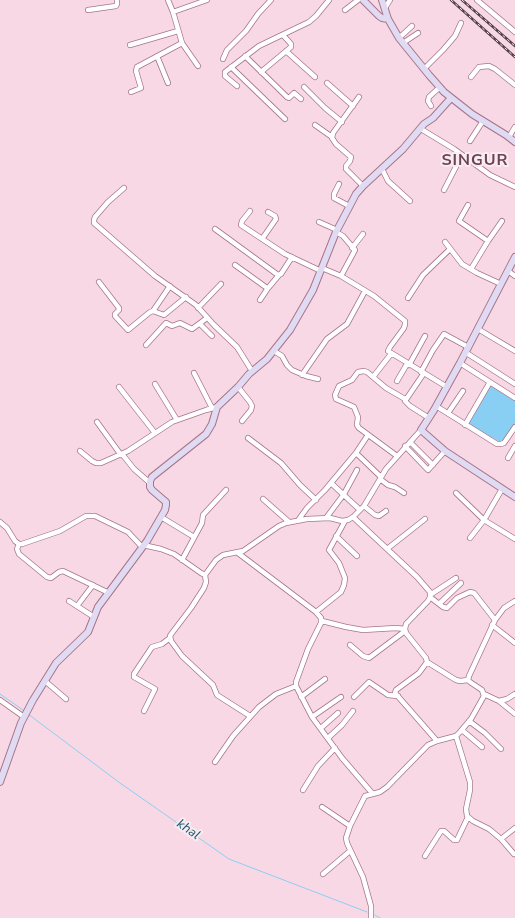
<!DOCTYPE html>
<html>
<head>
<meta charset="utf-8">
<style>
  body { margin:0 }
  canvas { display:block; background:#f9d8e5 }
</style>
</head>
<body>
<canvas width="515" height="918"></canvas>
<script>
const ctx = document.querySelector('canvas').getContext('2d');
ctx.lineJoin = 'round';
function paint(path, color) { ctx.fillStyle = color; ctx.fill(path, 'evenodd'); }
const poly = rows => new Path2D(rows.map(r => 'M' + r).join(''));
function stroke(path, color, width, dash) { ctx.strokeStyle = color; ctx.lineWidth = width; ctx.lineCap = dash ? 'butt' : 'round'; ctx.setLineDash(dash || []); ctx.stroke(path); }
function label(font, color, halo, rows, align = 'center') {
  ctx.font = font + ' "Nunito Sans",sans-serif'; ctx.lineWidth = 4; ctx.setLineDash([]); ctx.textBaseline = 'middle'; ctx.strokeStyle = halo; ctx.fillStyle = color; for (const [text, x, y, turn = 0] of rows) {
    ctx.save(); ctx.translate(x, y); ctx.rotate((+turn || 0) * Math.PI / 180); ctx.textAlign = isNaN(turn) ? turn : align; if (halo) ctx.strokeText(text, 0, 0); ctx.fillText(text, 0, 0); ctx.restore();
  }
}
paint(poly([
  [489,385,515,399,515,425,504,444,467,424]
]), '#89cff4');
stroke(poly([
  [0,694,23,710],
  [28,714,120,783,229,859,367,912],
  [375,915,380,918]
]), '#89cff4', 1);
const street = poly([
  [168,0,173,12],
  [477,0,515,32],
  [385,8,390,0],
  [88,10,116,6,117,4,117,0],
  [345,10,358,0],
  [399,38,412,26],
  [182,43,198,66],
  [403,43,418,33],
  [130,45,178,31],
  [286,51,315,77],
  [157,56,168,83],
  [245,56,287,97,289,98,294,93,301,99],
  [223,59,227,50,246,31,258,14,271,0],
  [231,67,285,119],
  [424,69,443,50,455,36,461,23],
  [261,72,291,47,291,44,283,35],
  [471,77,479,67,489,66,495,69,515,85],
  [327,83,353,106],
  [237,86,225,76,225,72,259,46,309,22,316,16,329,0],
  [304,87,325,108,342,122],
  [131,92,141,88,136,71,137,67,182,43,173,12,207,0],
  [359,97,333,133,332,138,336,144,351,157,350,161,346,166,346,169,363,186],
  [431,106,428,101,429,97,440,87],
  [315,125,332,137],
  [421,129,454,149,490,175,515,187],
  [509,137,515,127],
  [470,141,483,121],
  [382,169,388,181,410,201],
  [339,184,334,194,334,198,349,206],
  [124,188,108,202,95,217,94,220,94,223,155,276,196,305,214,325,237,347,252,371],
  [444,190,462,155],
  [468,205,459,221,488,241],
  [250,211,242,221,241,225,285,254,321,271],
  [319,222,337,230],
  [215,229,278,275,281,274,292,257],
  [336,232,343,236,355,250,341,276],
  [262,239,276,219,275,216,268,212],
  [445,242,462,264,477,273,501,284],
  [352,248,363,234],
  [235,265,267,288,269,287,279,275],
  [322,268,341,276,374,296,405,321,405,324,404,328,390,347,388,351,447,387],
  [471,269,488,241,502,221],
  [508,271,515,276],
  [99,282,119,308,119,310,115,314,115,316,128,330,150,312,153,311,164,315,186,297],
  [408,298,423,275,450,249],
  [260,300,268,288],
  [198,308,221,284],
  [153,311,170,286],
  [200,324,212,336],
  [478,329,515,351],
  [146,345,166,323,172,326,180,323,192,329,207,318],
  [274,351,282,356,287,365,292,370,306,376,318,379],
  [465,352,515,384],
  [460,363,515,398],
  [409,365,425,336],
  [421,372,433,350,444,334,468,347],
  [194,373,212,408],
  [424,373,405,401,410,406,429,418],
  [302,375,327,339,347,324,365,291],
  [373,377,391,354],
  [397,381,407,364],
  [155,384,177,420],
  [119,387,155,433],
  [238,387,250,402,252,406,251,410,242,421],
  [436,406,497,444,501,444,504,443,515,427],
  [448,413,463,391],
  [97,422,121,455],
  [465,425,490,382],
  [248,438,281,463,300,485,316,500],
  [410,442,433,465],
  [405,446,428,470,445,451],
  [80,451,92,461,96,463,101,463,128,451,172,422,206,410,217,407],
  [356,453,381,477],
  [122,454,134,469,150,483],
  [397,456,359,428,357,425,358,417,354,407,336,399,335,395,339,386,352,380,358,372,364,371,367,372,386,388,405,399],
  [508,458,515,446],
  [380,479,388,485,395,487,404,493],
  [331,483,360,510],
  [456,493,484,520,515,539],
  [263,499,289,522],
  [364,506,375,515,379,516,386,511],
  [161,517,194,537],
  [353,517,417,577,430,592,430,597,428,601,406,624,405,629,406,633,426,658,427,662,419,673,396,690,395,693,437,741],
  [326,518,344,494,357,470],
  [299,519,307,508,325,490,356,453,368,435],
  [0,522,7,528,15,541,19,544,22,544,60,531,86,516,95,516,128,532,142,547],
  [336,536,357,556],
  [470,538,484,520,502,489],
  [19,544,17,549,19,554,47,577,51,578,59,572,63,571,109,593],
  [143,545,161,549,174,554,201,573,205,575,216,560,223,555,243,551,279,526,286,523,307,519,330,518,342,521,348,520,353,517,364,506,386,469,421,430],
  [387,549,425,519],
  [238,553,316,612,321,618,321,623,308,649,296,682,296,686,312,717,342,758,372,793],
  [182,560,202,523,203,515,226,490],
  [205,575,206,582,204,588,191,608,172,633,170,636,171,641,182,656,213,685,217,695,250,716],
  [430,595,456,578],
  [430,597,443,607,447,608,457,598,470,592,474,593,495,620],
  [69,601,94,617],
  [439,604,461,583],
  [77,606,93,585],
  [316,612,341,592,344,585,345,578,339,563,329,550,345,521],
  [322,621,346,627,363,630,396,628,405,629],
  [492,625,515,643],
  [350,645,363,656,369,658,405,631],
  [427,662,456,680,460,681,468,680],
  [45,681,66,699],
  [484,694,499,701,515,714],
  [301,697,325,679],
  [354,697,369,682,388,695,398,696],
  [0,700,24,717],
  [499,701,507,699,515,694],
  [144,711,155,689,134,677,134,674,152,647,162,644,170,638],
  [312,717,341,697],
  [469,721,485,733,501,749],
  [321,728,338,713],
  [462,730,482,747],
  [456,736,470,782,470,790,466,809,467,816,473,821,489,829,501,839,514,854],
  [328,738,342,725,353,711],
  [215,762,233,736,259,707,276,694,296,686],
  [303,790,318,766,335,748],
  [322,807,350,826],
  [501,839,515,828],
  [425,856,441,831,444,831,454,840,457,840,468,817],
  [323,874,350,851],
  [371,918,371,906,363,877,347,843,346,838,350,826,365,796,380,792,387,787,428,745,437,741,456,736,460,732,471,719,484,696,482,690,470,682,468,680,469,676,495,620,504,608,515,601]
]);
const secondary = poly([
  [363,0,379,16,382,18,388,19],
  [382,0,388,19,399,38,429,75,444,92,472,114,506,135,515,142],
  [515,257,460,363,434,410,421,430,445,451,515,497],
  [0,782,21,723,33,700,56,663,88,632,98,607,147,541,165,510,166,505,166,502,152,490,150,487,150,481,152,477,206,434,212,424,217,407,238,387,249,374,267,359,290,330,313,290,336,232,356,194,363,186,403,149,424,124,433,118,451,98]
]);
stroke(street, '#a6758a', 6);
stroke(secondary, '#a6758a', 8);
stroke(street, '#fff', 4.5);
stroke(secondary, '#e0dbf3', 6);
const rail = poly([
  [451,0,515,57],
  [462,0,515,46]
]);
stroke(rail, '#543f48', 2.5);
stroke(rail, '#f8ecf1', 1, [3]);
label('italic 13px', '#215670', '#f8ecf1', [
  ["khal",188,830,35]
]);
ctx.letterSpacing = '1px';
label('bold 16px', '#6e4255', '#f8ecf1', [
  ["SINGUR",475,161]
]);
ctx.letterSpacing = '0px';
</script>
</body>
</html>
